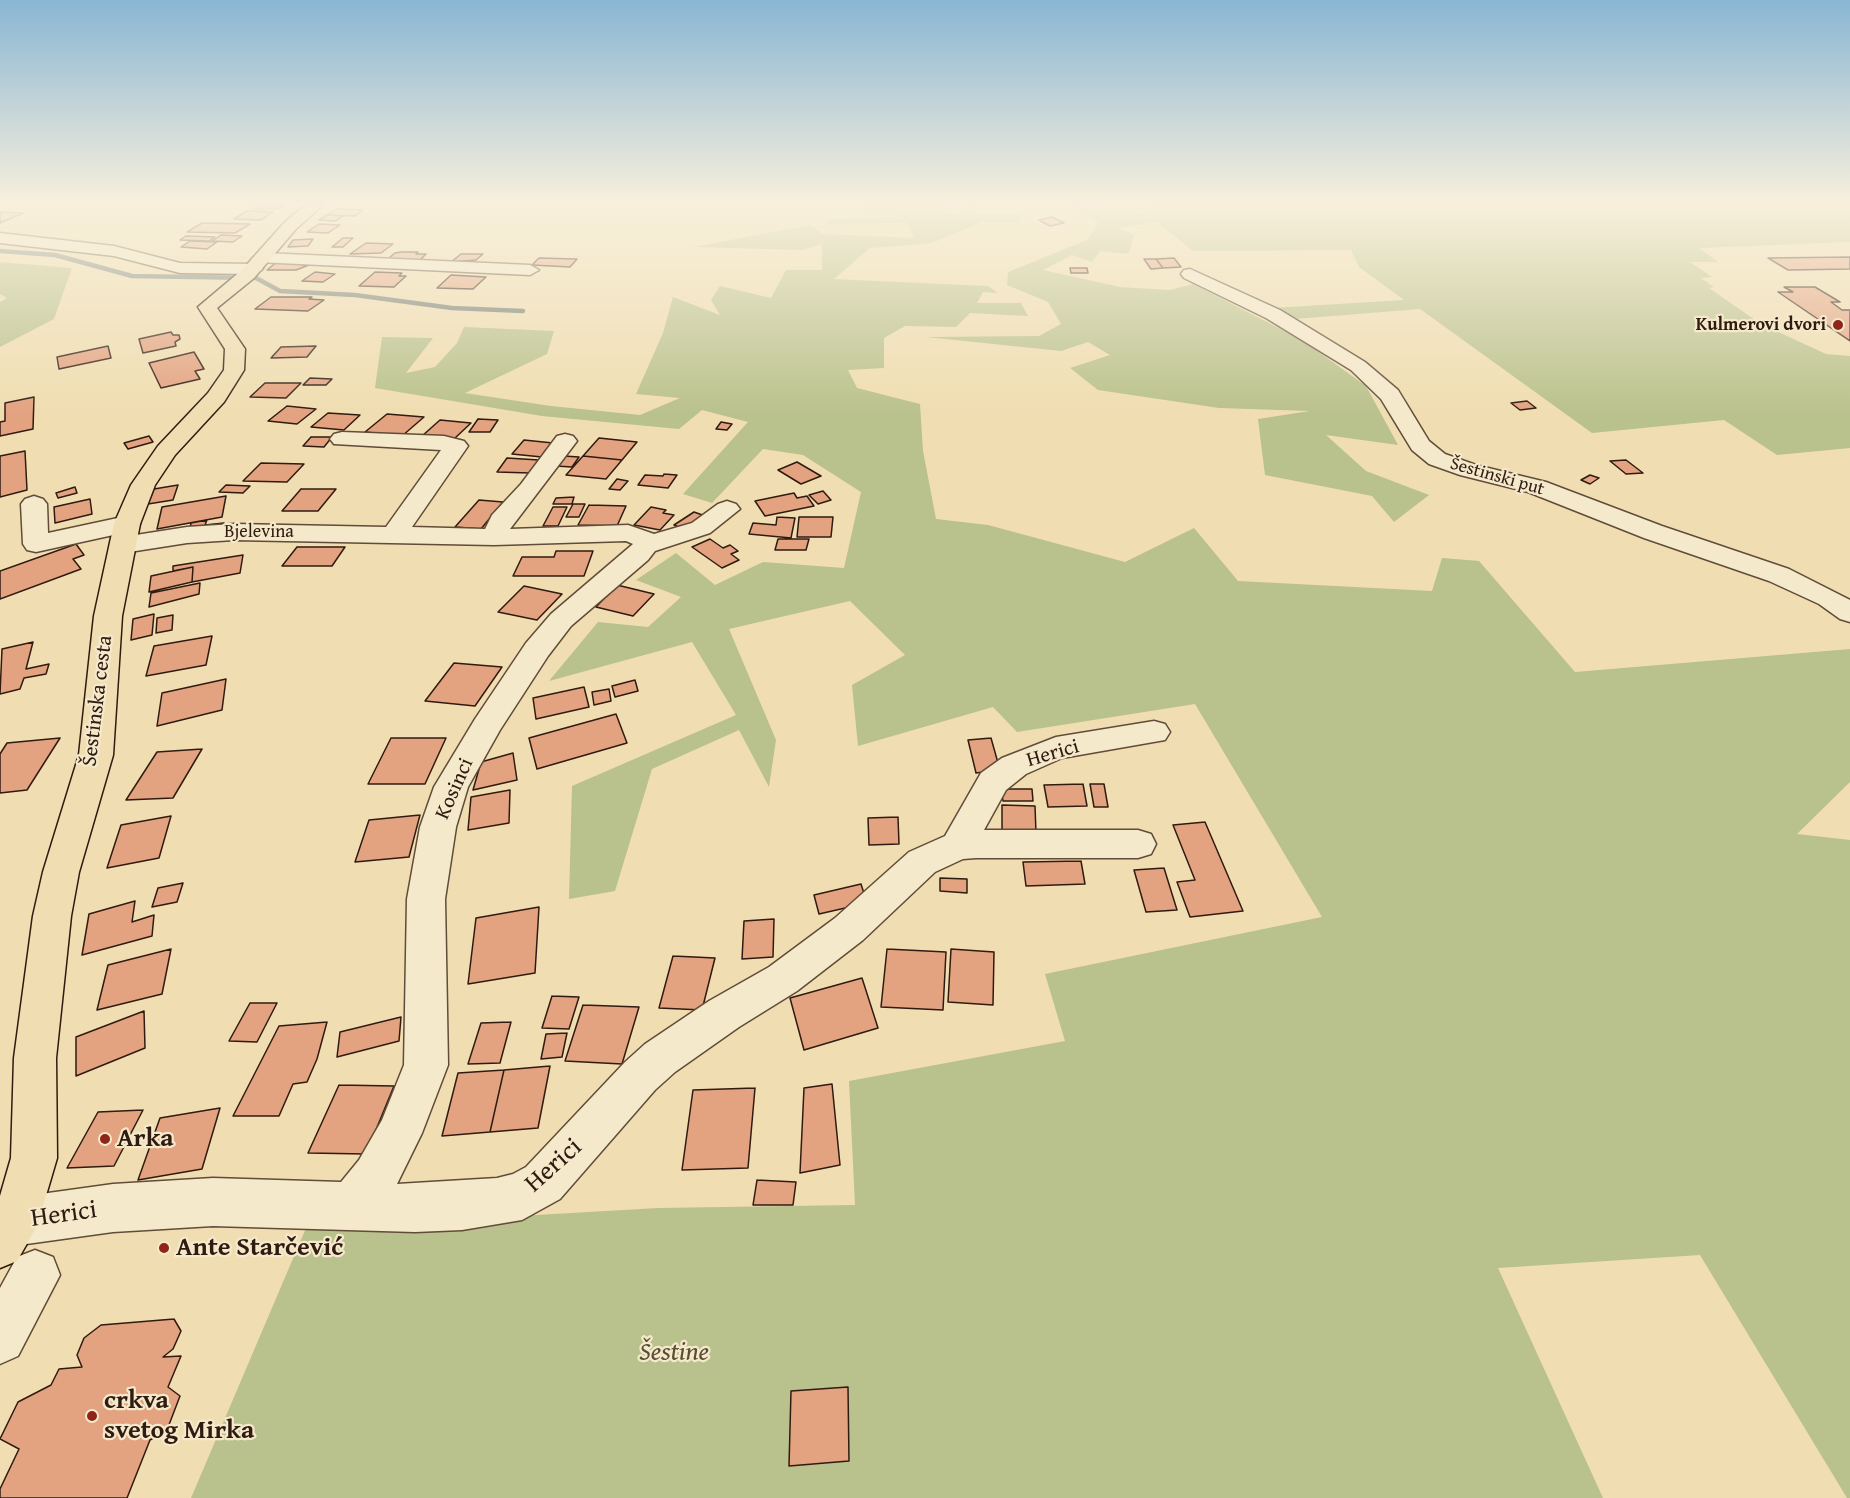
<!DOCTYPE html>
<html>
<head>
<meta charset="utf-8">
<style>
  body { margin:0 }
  canvas { display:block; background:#f0ddb1 }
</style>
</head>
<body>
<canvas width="1850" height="1498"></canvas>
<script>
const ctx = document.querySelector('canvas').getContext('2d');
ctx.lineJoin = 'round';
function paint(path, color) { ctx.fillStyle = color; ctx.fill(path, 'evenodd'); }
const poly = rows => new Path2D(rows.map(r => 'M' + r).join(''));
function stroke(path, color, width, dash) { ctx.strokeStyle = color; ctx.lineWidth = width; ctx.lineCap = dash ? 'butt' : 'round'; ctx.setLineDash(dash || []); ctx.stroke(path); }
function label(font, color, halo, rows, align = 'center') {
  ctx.font = font + ' "Gentium Book Plus",serif'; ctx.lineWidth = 4.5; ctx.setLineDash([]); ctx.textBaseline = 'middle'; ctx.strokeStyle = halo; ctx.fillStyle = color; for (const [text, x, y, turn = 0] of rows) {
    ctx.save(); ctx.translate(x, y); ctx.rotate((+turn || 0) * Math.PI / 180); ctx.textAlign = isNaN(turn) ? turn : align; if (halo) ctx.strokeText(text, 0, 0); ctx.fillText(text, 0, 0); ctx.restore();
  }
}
paint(poly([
  [863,205,945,205,942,210,956,216,971,205,976,205,977,214,1022,216,1018,223,982,222,932,243,870,248,834,279,988,286,998,293,983,292,977,303,1021,303,1028,316,970,313,956,327,905,326,884,338,884,368,848,370,857,388,920,404,923,451,936,519,988,525,1125,562,1194,528,1238,581,1432,591,1442,558,1479,561,1575,672,1850,649,1850,782,1797,834,1850,840,1850,1498,1847,1498,1700,1255,1498,1268,1603,1498,191,1498,309,1221,502,1217,658,1208,855,1205,849,1081,1065,1041,1045,974,1322,917,1195,704,1017,732,993,707,858,746,852,685,905,655,850,601,729,629,776,740,769,787,739,730,652,769,615,891,569,899,572,786,736,715,692,642,549,681,598,622,648,627,681,597,636,580,676,553,715,585,763,562,844,568,861,492,803,455,763,449,712,503,683,494,748,422,702,410,679,429,542,416,375,388,382,337,433,338,406,373,435,367,457,343,464,327,554,331,547,354,465,393,551,406,640,415,680,398,636,394,663,333,673,297,720,315,711,300,720,286,771,298,786,270,822,270,822,244,802,250,694,247,810,225,823,234,914,238,907,223,824,224,829,219,895,217,901,213,865,214],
  [1074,205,1145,213,1153,205,1850,205,1850,242,1699,248,1718,262,1690,262,1712,277,1701,278,1714,287,1709,288,1761,324,1826,354,1850,356,1850,448,1777,455,1724,420,1592,433,1420,309,1295,319,1272,308,1404,300,1359,267,1351,250,1193,251,1157,222,1116,228,1135,234,1128,254,1100,251,1092,262,1072,255,1043,270,1120,287,1170,290,1193,284,1302,340,1366,386,1398,445,1326,435,1366,471,1429,495,1394,522,1372,496,1265,475,1258,419,1310,411,1219,408,1098,390,1070,368,1110,355,1088,342,1061,351,926,337,1039,336,1061,324,1048,302,1007,285,1008,272,1087,240,1098,223],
  [0,262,72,268,54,319,0,347,0,302,7,298,0,294]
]), '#b9c18c');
stroke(poly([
  [0,251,55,255,132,276,256,278,280,291,355,295,452,308,523,311]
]), '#717a72', 4.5);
const building = poly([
  [259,205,285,205,278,209,254,209,259,205],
  [336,209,363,210,355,216,327,215,336,209],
  [247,211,273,212,261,220,234,219,247,211],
  [0,212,23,213,0,223,0,212],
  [327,215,343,216,335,221,319,220,327,215],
  [1052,217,1064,223,1050,226,1039,220,1052,217],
  [202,223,250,224,235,233,187,232,202,223],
  [319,224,340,225,328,233,307,232,319,224],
  [221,235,242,236,233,242,212,241,221,235],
  [186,236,215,237,209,241,180,240,186,236],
  [343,238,353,238,343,247,332,247,343,238],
  [313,239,308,246,288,247,293,240,313,239],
  [190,241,217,242,207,249,181,247,190,241],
  [366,243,393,244,381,253,350,254,366,243],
  [401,252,418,252,416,254,426,254,418,262,385,261,395,253,401,252],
  [461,254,483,254,476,260,451,262,461,254],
  [1850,257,1850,269,1788,270,1768,258,1850,257],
  [539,258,577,259,570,267,532,265,539,258],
  [1174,258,1181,267,1163,268,1156,259,1174,258],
  [1144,259,1156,259,1163,268,1151,269,1144,259],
  [278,261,306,262,302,265,309,265,296,270,267,270,278,261],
  [1070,268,1087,268,1088,273,1071,273,1070,268],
  [315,272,335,274,323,282,302,281,315,272],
  [375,272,402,273,399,276,406,276,394,287,359,286,375,272],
  [451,275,486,277,473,289,437,288,451,275],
  [1784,287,1815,287,1840,302,1831,302,1842,310,1850,310,1850,341,1778,292,1793,292,1784,287],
  [271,297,312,297,309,299,324,300,308,311,255,309,271,297],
  [171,332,173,335,179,335,180,339,175,342,176,346,143,353,139,339,171,332],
  [108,346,111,358,59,369,57,357,108,346],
  [316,346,307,357,271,358,281,347,316,346],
  [194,352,204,369,195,371,200,379,161,388,149,363,194,352],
  [310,378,332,379,326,385,303,385,310,378],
  [265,383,301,383,286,398,250,397,265,383],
  [34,397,33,429,0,436,0,422,5,421,5,403,34,397],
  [1527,401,1536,408,1520,410,1511,403,1527,401],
  [287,406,316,409,297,424,268,421,287,406],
  [328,413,360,415,344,430,311,427,328,413],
  [387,414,424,417,402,436,365,432,387,414],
  [478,419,498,420,490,432,469,432,478,419],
  [440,420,471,423,454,439,422,436,440,420],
  [721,422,732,424,727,430,716,429,721,422],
  [149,436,153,442,128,449,124,443,149,436],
  [311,437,332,437,324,447,303,446,311,437],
  [599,438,637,442,622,460,583,456,599,438],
  [524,440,553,443,542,457,512,454,524,440],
  [25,451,27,490,0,497,0,456,25,451],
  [564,456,579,457,572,467,556,466,564,456],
  [583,456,622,460,606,479,566,475,583,456],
  [507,458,539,460,530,473,497,472,507,458],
  [1626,460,1643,473,1626,474,1610,461,1626,460],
  [797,462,821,476,801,484,778,470,797,462],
  [261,463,304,464,287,482,243,481,261,463],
  [664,474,677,475,668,488,638,485,645,475,663,476,664,474],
  [1590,475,1599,478,1590,484,1581,480,1590,475],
  [617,479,628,481,620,490,609,489,617,479],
  [178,485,173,500,148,504,154,489,178,485],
  [226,485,250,486,243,493,219,492,226,485],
  [75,487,77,493,58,498,56,493,75,487],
  [301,489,336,489,318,511,282,511,301,489],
  [823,491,831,500,818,504,809,495,823,491],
  [794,493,797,498,807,496,814,506,765,516,755,501,794,493],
  [226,496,222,517,157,529,162,507,226,496],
  [574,497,572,504,553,504,556,498,574,497],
  [90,499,92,514,55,523,54,507,90,499],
  [479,500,503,502,481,529,455,527,479,500],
  [573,504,585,504,579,517,566,517,573,504],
  [589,505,626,506,617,526,578,525,589,505],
  [553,507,567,507,558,526,543,526,553,507],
  [651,507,666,510,663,513,674,515,660,530,634,525,651,507],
  [694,512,708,517,688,531,674,525,694,512],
  [777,517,795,518,791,538,749,534,753,523,776,525,777,517],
  [799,517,833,517,831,537,797,537,799,517],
  [207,520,205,525,224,523,221,529,189,533,191,523,207,520],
  [710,539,723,548,730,545,738,551,731,554,739,560,722,568,692,547,710,539],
  [778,539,809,539,806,550,775,550,778,539],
  [76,544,84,555,73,559,81,569,0,599,0,571,76,544],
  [297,547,345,547,332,566,282,566,297,547],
  [556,551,593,551,584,576,513,576,522,557,554,557,556,551],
  [243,555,240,573,192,582,193,567,173,571,173,566,243,555],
  [193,567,192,582,149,592,151,576,193,567],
  [200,583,199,594,149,607,151,593,200,583],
  [617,585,654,594,633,616,596,607,617,585],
  [524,586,562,594,537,620,498,612,524,586],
  [154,614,152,635,131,640,133,619,154,614],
  [173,615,172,630,156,633,157,618,173,615],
  [212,636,206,665,146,676,154,646,212,636],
  [33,642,26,669,49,664,46,674,24,678,20,689,0,694,2,649,33,642],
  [454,663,502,667,475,706,425,701,454,663],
  [226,679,222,710,157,726,162,693,226,679],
  [635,680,638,691,615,697,612,686,635,680],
  [584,687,589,707,536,719,533,698,584,687],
  [609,689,611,701,594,705,592,692,609,689],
  [616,714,627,743,537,769,529,738,616,714],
  [60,738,27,790,0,793,0,754,7,743,60,738],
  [391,738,446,738,425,784,368,784,391,738],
  [991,738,1000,770,976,773,968,740,991,738],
  [202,749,173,798,126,800,157,752,202,749],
  [513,753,517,780,473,790,481,762,513,753],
  [1083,784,1087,806,1048,807,1044,785,1083,784],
  [1090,784,1104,784,1108,807,1094,807,1090,784],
  [1001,789,1032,789,1033,801,1003,801,1001,789],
  [510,790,509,823,468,830,471,797,510,790],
  [1002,805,1035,806,1036,833,1002,832,1002,805],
  [420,815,409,857,355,862,369,820,420,815],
  [171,816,159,858,107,868,121,825,171,816],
  [898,817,899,844,869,845,868,818,898,817],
  [1205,822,1243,911,1190,917,1177,882,1195,880,1173,825,1205,822],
  [1081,861,1085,884,1026,886,1023,862,1081,861],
  [1164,868,1177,910,1146,912,1134,870,1164,868],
  [940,878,967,879,967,893,940,891,940,878],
  [183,883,177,902,152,907,158,888,183,883],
  [861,884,867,903,819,914,814,895,861,884],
  [135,901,132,922,154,915,152,936,82,955,89,914,135,901],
  [539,907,535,973,468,984,476,918,539,907],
  [774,919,773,957,742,959,744,921,774,919],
  [171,949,162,994,97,1010,108,965,171,949],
  [887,949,946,952,943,1010,881,1007,887,949],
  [951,949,994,952,993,1005,948,1002,951,949],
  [673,956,715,958,702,1010,659,1008,673,956],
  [862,978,878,1028,804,1050,790,998,862,978],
  [552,996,579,997,569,1029,542,1028,552,996],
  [250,1003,277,1003,257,1042,229,1041,250,1003],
  [583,1005,639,1007,622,1064,565,1061,583,1005],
  [144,1011,145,1048,76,1076,76,1037,144,1011],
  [401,1017,399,1041,337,1057,340,1032,401,1017],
  [327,1022,317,1059,307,1082,293,1084,279,1116,233,1116,279,1026,327,1022],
  [511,1022,500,1063,468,1064,481,1023,511,1022],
  [567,1033,562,1057,541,1059,546,1034,567,1033],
  [550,1066,538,1128,490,1132,504,1070,550,1066],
  [504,1070,490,1132,442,1136,458,1073,504,1070],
  [832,1084,840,1165,800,1173,804,1088,832,1084],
  [339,1085,394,1086,366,1154,308,1153,339,1085],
  [755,1088,748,1168,682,1170,693,1090,755,1088],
  [220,1108,202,1169,138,1180,160,1118,220,1108],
  [143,1110,114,1166,67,1168,98,1112,143,1110],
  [757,1180,796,1182,793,1205,753,1205,757,1180],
  [174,1319,181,1331,173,1349,163,1357,181,1356,168,1387,180,1396,167,1430,150,1440,127,1498,0,1498,0,1489,19,1449,0,1439,18,1402,51,1385,59,1369,82,1367,77,1355,84,1338,101,1325,174,1319],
  [848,1387,849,1461,789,1466,791,1391,848,1387]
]);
paint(building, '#e3a280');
stroke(building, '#301b10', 1.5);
const minor = poly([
  [0,233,114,246,180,263,254,264,263,269,254,274,180,273,114,256,0,243,0,233],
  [264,253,530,265,539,270,530,275,258,262,255,258,258,254,264,253],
  [1190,269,1280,310,1365,362,1398,390,1429,441,1445,454,1476,465,1546,482,1662,526,1789,569,1850,600,1850,622,1840,619,1819,604,1769,581,1644,538,1528,492,1460,475,1429,464,1412,450,1381,399,1351,370,1266,318,1184,278,1181,274,1184,270,1190,269],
  [342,432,444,436,464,441,468,446,412,527,485,529,492,515,521,484,557,436,565,434,573,436,577,441,510,529,628,525,654,534,692,523,718,504,727,501,736,504,740,509,710,533,655,551,648,560,571,626,548,656,500,730,468,787,456,827,445,899,448,1065,422,1133,397,1184,497,1178,513,1174,526,1167,625,1062,645,1044,709,1001,769,967,835,918,909,852,945,836,981,773,1002,758,1056,737,1154,721,1165,724,1170,732,1165,740,1062,758,1026,774,1006,790,984,830,1138,830,1151,834,1156,844,1151,854,1138,858,976,858,963,859,935,872,863,940,797,991,739,1027,675,1072,655,1090,560,1199,522,1220,462,1230,415,1232,213,1226,113,1232,12,1246,0,1241,0,1203,12,1198,113,1184,213,1178,341,1182,359,1160,382,1120,404,1065,407,899,420,827,434,787,475,719,526,643,551,614,633,544,626,541,494,545,234,540,187,543,123,553,114,551,110,545,114,539,123,537,187,527,234,524,386,527,441,450,334,444,330,439,334,434,342,432],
  [34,496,43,499,47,504,48,533,127,516,136,519,140,524,136,529,127,532,36,552,27,550,23,544,21,504,25,499,34,496],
  [35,1250,53,1257,60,1275,18,1356,0,1364,0,1288,17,1257,35,1250]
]);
const major = poly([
  [305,205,323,205,296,229,254,278,217,308,245,349,244,370,224,402,175,455,155,485,140,524,122,616,113,755,79,872,71,916,56,1058,57,1158,37,1226,17,1261,0,1268,0,1196,11,1158,14,1058,33,916,43,872,79,755,94,616,114,524,131,485,158,446,208,393,224,370,225,349,198,307,242,270,284,223,305,205]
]);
stroke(minor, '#604c38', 3);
stroke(major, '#301b10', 3);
paint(minor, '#f5e9cc');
paint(major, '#f0ddb1');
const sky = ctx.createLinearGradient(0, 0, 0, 415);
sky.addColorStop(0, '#89b6d3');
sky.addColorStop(0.49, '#f8f0dc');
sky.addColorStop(1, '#f8f0dc00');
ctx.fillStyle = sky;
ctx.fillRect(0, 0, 1850, 415);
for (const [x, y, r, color] of [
  [1838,325,6,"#8f2418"],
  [105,1139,6,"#8f2418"],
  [164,1248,6,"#8f2418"],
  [92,1416,6,"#8f2418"]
]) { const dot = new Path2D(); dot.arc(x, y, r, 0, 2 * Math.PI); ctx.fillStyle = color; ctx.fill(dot); stroke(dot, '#f5e9cc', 2); }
label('bold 18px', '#301b10', '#f5e9cc', [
  ["Kulmerovi dvori",1826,325]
], 'right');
label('18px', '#301b10', '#f5e9cc', [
  ["Šestinski put",1497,477,16],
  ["Bjelevina",259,532]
]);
label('21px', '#301b10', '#f5e9cc', [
  ["Šestinska cesta",98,701,-83],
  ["Herici",1053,754,-16],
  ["Kosinci",455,789,-66]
]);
label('bold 26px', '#301b10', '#f5e9cc', [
  ["Arka",117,1139],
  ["Ante Starčević",176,1248],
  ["crkva",104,1401],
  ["svetog Mirka",104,1431]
], 'left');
label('26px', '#301b10', '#f5e9cc', [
  ["Herici",554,1166,-42],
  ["Herici",64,1215,-8]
]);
label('italic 26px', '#594d35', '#f5e9cc', [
  ["Šestine",674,1353]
]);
</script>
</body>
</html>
